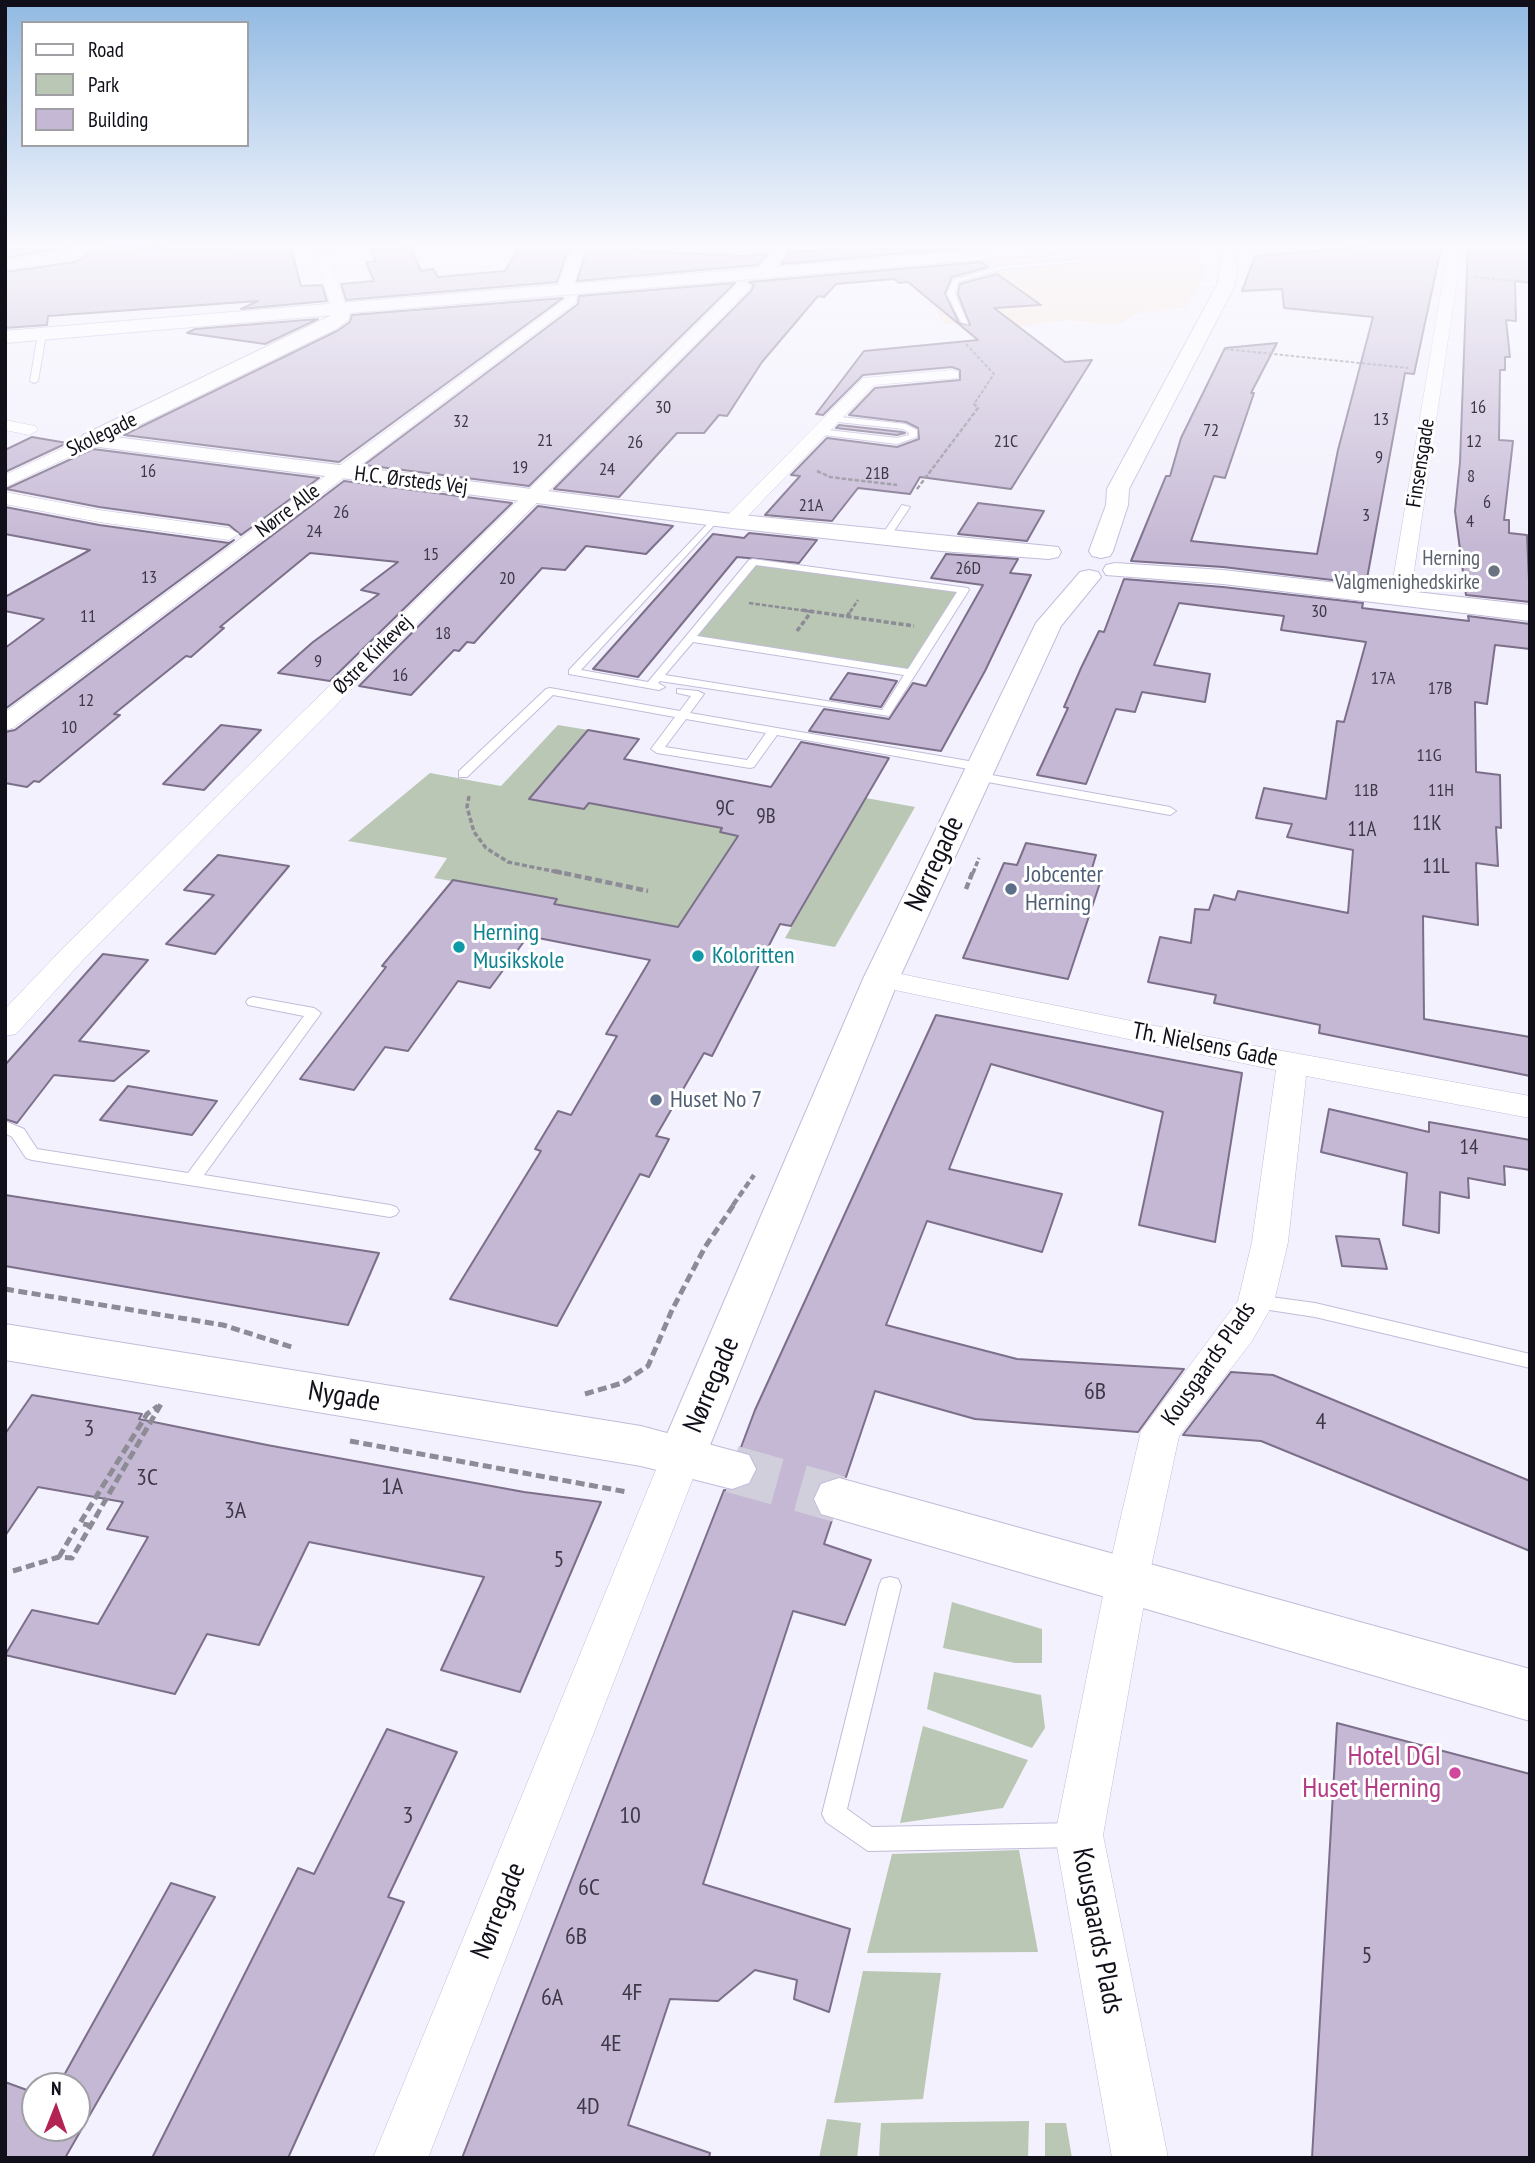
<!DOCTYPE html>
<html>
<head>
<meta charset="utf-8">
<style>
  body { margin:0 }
  #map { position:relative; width:1535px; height:2163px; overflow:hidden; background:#f3f1fd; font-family:"PT Sans Narrow",sans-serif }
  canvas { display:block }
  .frame { position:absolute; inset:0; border:7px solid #110f19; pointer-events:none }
  .legend { position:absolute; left:21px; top:21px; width:228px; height:126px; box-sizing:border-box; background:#fff; border:2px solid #a09fa3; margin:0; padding:9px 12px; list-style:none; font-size:21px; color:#110f19 }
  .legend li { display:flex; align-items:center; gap:14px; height:35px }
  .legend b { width:35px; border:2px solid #a09fa3 }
  .north { position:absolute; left:21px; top:2072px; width:70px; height:70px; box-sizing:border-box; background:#fff; border:2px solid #a09fa3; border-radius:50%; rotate:1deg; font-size:19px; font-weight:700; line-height:28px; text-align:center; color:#110f19 }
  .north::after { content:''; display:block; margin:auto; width:24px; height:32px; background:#b32455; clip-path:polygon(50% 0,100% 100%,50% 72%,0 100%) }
</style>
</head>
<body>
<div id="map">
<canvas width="1535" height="2163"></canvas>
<div class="frame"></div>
<ul class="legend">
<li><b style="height:9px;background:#fff"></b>Road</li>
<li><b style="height:19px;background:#b9c7b4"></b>Park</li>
<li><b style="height:19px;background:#c5b8d4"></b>Building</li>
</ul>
<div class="north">N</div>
</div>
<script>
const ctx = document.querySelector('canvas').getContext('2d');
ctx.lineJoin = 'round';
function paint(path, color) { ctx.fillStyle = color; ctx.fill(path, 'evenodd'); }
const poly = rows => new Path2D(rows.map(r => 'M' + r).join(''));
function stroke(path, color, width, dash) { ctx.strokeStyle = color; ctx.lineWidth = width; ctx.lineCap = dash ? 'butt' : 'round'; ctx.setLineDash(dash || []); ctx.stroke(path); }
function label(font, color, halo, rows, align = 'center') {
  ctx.font = font + ' "PT Sans Narrow",sans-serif'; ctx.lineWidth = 6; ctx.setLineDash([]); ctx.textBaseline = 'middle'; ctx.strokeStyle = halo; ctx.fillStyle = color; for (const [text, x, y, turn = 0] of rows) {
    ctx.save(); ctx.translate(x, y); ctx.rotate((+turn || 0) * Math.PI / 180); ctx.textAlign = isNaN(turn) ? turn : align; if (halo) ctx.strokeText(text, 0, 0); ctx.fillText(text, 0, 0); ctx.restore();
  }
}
paint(poly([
  [1181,246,1188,248,1202,260,1204,276,1187,307,1134,314,1124,322,1106,325,1070,320,1015,327,944,324,930,300,971,261]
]), '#f9e5d5');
paint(poly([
  [753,562,964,590,911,673,690,638],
  [558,725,588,730,530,799,584,809,589,803,722,828,720,832,738,836,692,906,714,934,554,904,557,899,434,878,447,858,348,841,430,773,501,786],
  [866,798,915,807,835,947,785,938],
  [952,1602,1042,1629,1042,1663,1015,1663,943,1648],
  [934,1672,1041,1695,1045,1728,1032,1748,927,1709],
  [923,1726,1028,1760,1003,1808,900,1823],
  [1019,1850,1038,1952,867,1953,892,1854],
  [863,1971,941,1973,923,2099,834,2103],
  [827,2119,861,2123,857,2158,819,2158],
  [1029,2121,1028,2158,879,2158,881,2123],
  [1045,2123,1066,2123,1072,2158,1045,2158]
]), '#b9c7b4');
const building = poly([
  [31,244,74,246,5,258,5,249,24,249,31,244],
  [290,244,301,286,322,285,327,301,241,309,258,301,48,316,47,325,5,328,5,272,75,262,102,247,232,250,231,246,290,244],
  [521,244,570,245,557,282,346,300,341,284,374,281,366,262,375,262,372,250,411,248,421,271,433,269,438,277,505,271,521,244],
  [830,244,956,244,962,248,781,264,790,252,835,249,830,244],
  [1398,244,1442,244,1414,374,1405,373,1366,584,1223,567,1131,561,1166,476,1170,476,1181,438,1225,348,1277,343,1251,393,1254,393,1225,478,1214,476,1191,541,1317,554,1338,450,1373,317,1284,308,1282,289,1242,291,1255,256,1398,244],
  [1468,244,1527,244,1530,258,1530,283,1515,281,1516,321,1506,320,1510,357,1505,357,1505,370,1500,370,1499,440,1513,441,1504,520,1509,520,1509,533,1527,535,1530,602,1466,595,1455,511,1460,462,1468,244],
  [588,245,641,246,639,251,743,256,768,254,758,265,577,281,588,245],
  [981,262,988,267,952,277,945,293,959,323,970,325,958,294,960,284,997,274,1041,305,994,308,1065,362,1092,360,1011,489,920,477,910,494,858,488,832,521,765,515,800,476,791,475,827,438,897,447,919,439,918,428,906,422,849,415,875,388,960,380,960,370,952,367,863,375,823,415,816,414,864,351,978,340,908,282,899,283,894,279,836,284,824,297,818,296,762,362,727,416,719,415,704,433,677,433,619,497,554,489,751,291,754,285,749,282,981,262],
  [735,283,529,486,364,465,578,304,579,296,735,283],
  [563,298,339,462,124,435,337,331,350,322,352,315,563,298],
  [318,319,265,344,187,333,195,329,318,319],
  [839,425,902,432,905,433,897,435,836,428,839,425],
  [32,437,67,443,5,472,5,450,32,437],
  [93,449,319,478,241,535,229,525,99,507,6,489,93,449],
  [344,481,512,503,330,681,278,673,313,642,379,594,361,590,398,562,310,553,220,627,224,628,191,657,186,656,114,714,120,715,39,782,34,781,27,787,5,783,5,732,15,730,344,481],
  [978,503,1044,511,1027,541,958,534,978,503],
  [538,506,673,526,646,554,586,546,565,570,542,568,474,643,467,642,459,651,454,650,411,695,359,686,538,506],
  [5,507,99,525,229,543,234,540,5,709,5,648,44,619,5,611,5,597,90,550,5,534,5,507],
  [749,533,817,540,799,563,737,557,638,677,593,669,713,534,744,538,749,533],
  [946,554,1018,559,1010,573,1031,575,985,671,941,751,809,731,824,709,889,719,913,683,926,686,983,585,931,578,946,554],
  [1124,579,1223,587,1363,603,1362,608,1469,621,1468,616,1530,624,1530,649,1495,645,1487,704,1475,702,1476,772,1500,775,1501,828,1496,827,1498,866,1476,863,1478,925,1423,916,1424,1019,1530,1037,1530,1076,1319,1033,1320,1025,1214,1003,1216,995,1148,982,1160,937,1191,943,1195,909,1209,910,1214,895,1235,900,1238,891,1348,913,1353,850,1287,837,1292,824,1256,818,1264,788,1326,799,1337,721,1344,722,1366,642,1281,630,1284,616,1179,603,1154,665,1210,674,1205,702,1142,692,1135,712,1116,709,1086,784,1037,775,1068,708,1064,707,1081,668,1099,631,1104,632,1124,579],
  [848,673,874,677,897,681,881,707,830,699,848,673],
  [221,725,261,730,204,790,163,784,221,725],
  [588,730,639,739,624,759,771,787,801,742,889,758,791,926,780,924,712,1056,704,1053,656,1136,669,1139,649,1177,640,1174,557,1326,450,1299,541,1151,535,1149,558,1111,571,1115,617,1036,606,1034,650,960,528,936,490,988,458,981,408,1051,385,1047,354,1090,300,1079,386,967,382,966,453,880,557,899,554,904,678,927,738,836,720,832,722,828,589,803,584,809,529,799,588,730],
  [1026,843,1096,855,1090,875,1102,877,1068,979,963,958,1004,863,1017,865,1026,843],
  [218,855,289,866,215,954,166,944,214,895,184,890,218,855],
  [103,954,148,960,79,1041,149,1051,114,1081,54,1075,17,1123,5,1119,5,1065,103,954],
  [936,1015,1242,1073,1215,1242,1139,1225,1163,1112,991,1064,949,1169,1062,1194,1042,1252,927,1221,886,1325,1017,1359,1184,1369,1138,1432,975,1419,875,1391,846,1477,838,1476,820,1482,812,1498,819,1515,832,1520,824,1544,871,1560,845,1625,793,1611,703,1884,850,1929,829,2012,794,1999,797,1980,755,1970,718,2001,670,1999,628,2125,710,2153,709,2158,462,2158,724,1490,733,1491,750,1485,758,1470,751,1454,740,1450,755,1410,936,1015],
  [128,1086,217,1101,192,1135,100,1120,128,1086],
  [1329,1109,1429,1132,1429,1122,1530,1140,1530,1170,1504,1166,1505,1185,1468,1178,1469,1198,1440,1192,1439,1233,1403,1225,1407,1173,1321,1152,1329,1109],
  [5,1195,379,1253,348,1325,5,1266,5,1195],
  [1336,1236,1379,1239,1387,1269,1342,1266,1336,1236],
  [1231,1372,1273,1375,1530,1481,1530,1551,1261,1441,1183,1435,1231,1372],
  [32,1395,142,1414,139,1419,267,1445,524,1492,601,1502,520,1692,441,1670,484,1577,309,1542,259,1645,207,1634,175,1694,5,1655,32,1610,98,1624,148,1537,107,1529,123,1502,38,1487,5,1536,5,1434,32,1395],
  [1337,1723,1530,1774,1530,2158,1312,2158,1337,1723],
  [387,1729,457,1752,388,1897,404,1902,288,2158,152,2158,298,1868,314,1874,387,1729],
  [171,1883,215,1897,65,2158,5,2158,5,2082,35,2093,35,2128,77,2128,77,2086,58,2086,171,1883]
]);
paint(building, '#c5b8d4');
stroke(building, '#7c6f8a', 2);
stroke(poly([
  [732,1469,839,1499]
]), '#d1cfdb', 47, [47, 24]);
const service = poly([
  [1080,259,1082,262,1003,269,958,282,955,294,968,324,961,322,947,294,953,280,1001,266,1080,259],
  [42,332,46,334,38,381,34,383,30,381,38,334,42,332],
  [832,416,905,424,917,430,917,437,897,444,816,434,816,430,819,429,897,438,909,435,909,433,903,429,829,421,828,419,832,416],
  [902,505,910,507,888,540,882,540,880,538,902,505],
  [715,516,720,519,718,521,581,670,648,682,749,560,753,559,968,588,969,590,889,716,660,681,658,683,665,687,659,690,569,674,569,670,715,516],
  [756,565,957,592,908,669,697,636,756,565],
  [693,642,904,675,882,710,665,675,693,642],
  [550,688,680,711,691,696,677,693,677,689,698,691,704,694,690,713,980,763,986,767,980,771,777,735,754,767,750,768,657,753,651,749,675,717,553,695,467,777,459,777,459,771,546,689,550,688],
  [686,719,766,733,747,760,665,747,686,719],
  [975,772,1170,807,1176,811,1170,815,971,779,971,773,975,772],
  [253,997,314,1008,321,1013,204,1175,390,1205,396,1207,399,1211,396,1215,390,1217,32,1160,26,1158,12,1137,5,1133,5,1121,24,1129,37,1149,188,1173,304,1016,248,1005,246,1002,248,999,253,997],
  [1256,1295,1315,1303,1530,1354,1530,1368,1315,1317,1250,1307,1247,1302,1250,1297,1256,1295],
  [890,1577,898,1579,901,1586,847,1809,872,1827,1077,1823,1085,1827,1089,1835,1085,1843,1077,1847,868,1851,826,1822,822,1814,879,1586,882,1579,890,1577]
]);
const minor = poly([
  [84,244,101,244,75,259,5,269,5,261,67,252,84,244],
  [312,244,325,244,346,309,344,312,334,312,332,309,312,244],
  [573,244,586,244,572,289,565,293,558,289,573,244],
  [780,244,794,244,768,275,758,275,758,269,780,244],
  [1449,244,1462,244,1410,598,1400,604,1390,598,1449,244],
  [744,282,751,286,749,289,83,960,16,1034,5,1036,5,1009,63,948,739,283,744,282],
  [571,295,576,296,576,302,13,728,5,730,5,712,571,295],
  [952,370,958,372,958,378,874,385,739,525,725,525,722,521,863,378,952,370],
  [5,420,35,426,38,430,29,435,5,430,5,420],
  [91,435,97,436,100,440,97,444,5,487,5,475,91,435],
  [5,492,99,510,229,528,239,534,229,540,99,522,5,504,5,492],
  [881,970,1239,1043,1530,1096,1530,1118,1306,1076,1288,1242,1274,1302,1252,1341,1179,1436,1148,1581,1103,1835,1168,2158,1112,2158,1055,1835,1106,1581,1141,1431,1238,1301,1252,1242,1276,1070,871,985,866,979,871,973,881,970],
  [682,1439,696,1443,702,1455,428,2158,373,2158,662,1455,668,1443,682,1439]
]);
const tertiary = poly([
  [1046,244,1116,244,1108,249,350,313,348,320,336,329,115,437,732,514,1058,547,1061,552,1058,557,1049,559,941,551,732,528,91,446,80,440,83,435,332,315,5,343,5,331,1046,244],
  [1217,244,1233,244,1237,266,1235,285,1129,489,1128,505,1113,551,1110,556,1101,558,1092,556,1089,551,1106,505,1107,489,1217,285,1221,266,1217,244],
  [1115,563,1223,570,1530,605,1530,621,1223,584,1106,575,1103,570,1106,565,1115,563],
  [1089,570,1098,572,1101,577,1061,626,899,979,706,1455,699,1469,682,1475,665,1469,658,1455,863,979,1036,623,1080,572,1089,570]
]);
const secondary = poly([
  [5,1324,641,1426,749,1455,756,1469,749,1483,732,1489,641,1466,5,1360,5,1324],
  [839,1478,1530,1669,1530,1721,821,1514,814,1499,821,1484,839,1478]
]);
stroke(service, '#c2bcda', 2);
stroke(minor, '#c2bcda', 1);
stroke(tertiary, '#c2bcda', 2);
stroke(secondary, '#c2bcda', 2);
stroke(poly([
  [1136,247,1172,244],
  [1475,277,1516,281],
  [966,344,994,374,974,404,977,407],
  [1225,349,1408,368]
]), '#8d8b96', 2, [3.5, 2]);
stroke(poly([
  [817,471,830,477,897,485],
  [917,489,978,408,975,405],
  [749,603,814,612],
  [850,612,858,600]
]), '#8d8b96', 2.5, [4.5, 2]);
stroke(poly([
  [802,610,914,626],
  [847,617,851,610],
  [797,631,811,612],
  [469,796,467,807,474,832,486,848,508,862,562,873],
  [973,873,979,858]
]), '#8d8b96', 3.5, [5, 2.5]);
stroke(poly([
  [554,871,648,891],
  [966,889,973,871],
  [733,1205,754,1175]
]), '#8d8b96', 4.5, [7, 3.5]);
stroke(poly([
  [5,1289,223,1325,295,1348],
  [585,1394,622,1383,648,1366,672,1310,705,1247,735,1203],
  [350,1441,627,1492],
  [92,1526,80,1523,147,1414,158,1406],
  [59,1557,76,1528],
  [13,1571,59,1557,72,1558,161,1404]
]), '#8d8b96', 5, [9, 4.5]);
paint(service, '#fff');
paint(minor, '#fff');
paint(tertiary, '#fff');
paint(secondary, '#fff');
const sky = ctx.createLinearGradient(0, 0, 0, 547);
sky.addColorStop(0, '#90b9e2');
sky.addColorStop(0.45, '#faf9fe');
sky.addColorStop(1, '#faf9fe00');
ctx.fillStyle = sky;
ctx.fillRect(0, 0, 1535, 547);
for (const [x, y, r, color] of [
  [1494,571,7,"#6b7280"],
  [1011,889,7,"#5c6f8a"],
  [459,947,7,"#0f9aa8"],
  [698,956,7,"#0f9aa8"],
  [656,1100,7,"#5c6f8a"],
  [1455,1773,7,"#d1479c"]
]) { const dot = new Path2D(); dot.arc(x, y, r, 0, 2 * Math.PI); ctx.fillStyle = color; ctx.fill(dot); stroke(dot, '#fff', 2.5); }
label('18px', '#3e3948', null, [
  ["30",663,408],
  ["16",1478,408],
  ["13",1381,420],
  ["32",461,422],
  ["72",1211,431],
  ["21",545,441],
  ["21C",1006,442],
  ["12",1474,442],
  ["26",635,443],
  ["9",1379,458],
  ["19",520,468],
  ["24",607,470],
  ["16",148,472],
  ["21B",877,474],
  ["8",1471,477],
  ["6",1487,503],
  ["21A",811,506],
  ["26",341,513],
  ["3",1366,516],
  ["4",1470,522],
  ["24",314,532],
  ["15",431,555],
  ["26D",968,569],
  ["13",149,578],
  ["20",507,579],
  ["30",1319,612],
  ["11",88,617],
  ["18",443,634],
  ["9",318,662],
  ["16",400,676],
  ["17A",1383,679],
  ["17B",1440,689],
  ["12",86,701],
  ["10",69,728],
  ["11G",1429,756],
  ["11B",1366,791],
  ["11H",1441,791]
]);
label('21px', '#110f19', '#fff', [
  ["Skolegade",102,435,-26],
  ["Finsensgade",1421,463,-81],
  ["H.C. Ørsteds Vej",411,481,7],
  ["Nørre Alle",288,511,-37],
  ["Østre Kirkevej",373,655,-45]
]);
label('21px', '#5b616d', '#fff', [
  ["Herning",1480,559],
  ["Valgmenighedskirke",1480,583]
], 'right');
label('21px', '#3e3948', null, [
  ["9C",725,809],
  ["9B",766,817],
  ["11K",1427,824],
  ["11A",1362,830],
  ["11L",1436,867],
  ["14",1469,1148]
]);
label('24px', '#4e5e75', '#fff', [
  ["Jobcenter",1025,875],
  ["Herning",1025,903],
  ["Huset No 7",670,1100]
], 'left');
label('24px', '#0d838f', '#fff', [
  ["Herning",473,933],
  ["Musikskole",473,961],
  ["Koloritten",712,956]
], 'left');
label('24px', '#110f19', '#fff', [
  ["Th. Nielsens Gade",1205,1045,11],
  ["Kousgaards Plads",1209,1364,-55]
]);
label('24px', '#3e3948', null, [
  ["6B",1095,1392],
  ["4",1321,1422],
  ["3",89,1429],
  ["3C",147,1478],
  ["1A",392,1487],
  ["3A",235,1511],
  ["5",559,1560],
  ["3",408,1816],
  ["10",630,1816],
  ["6C",589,1888],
  ["6B",576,1937],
  ["5",1367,1956],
  ["4F",632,1993],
  ["6A",552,1998],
  ["4E",611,2044],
  ["4D",588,2107]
]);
label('28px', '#110f19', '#fff', [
  ["Nørregade",935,864,-65],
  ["Nørregade",712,1385,-67],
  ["Nygade",344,1397,9],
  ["Nørregade",499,1911,-68],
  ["Kousgaards Plads",1097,1931,79]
]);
label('28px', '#b23c85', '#fff', [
  ["Hotel DGI",1441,1757],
  ["Huset Herning",1441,1789]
], 'right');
</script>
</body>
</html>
